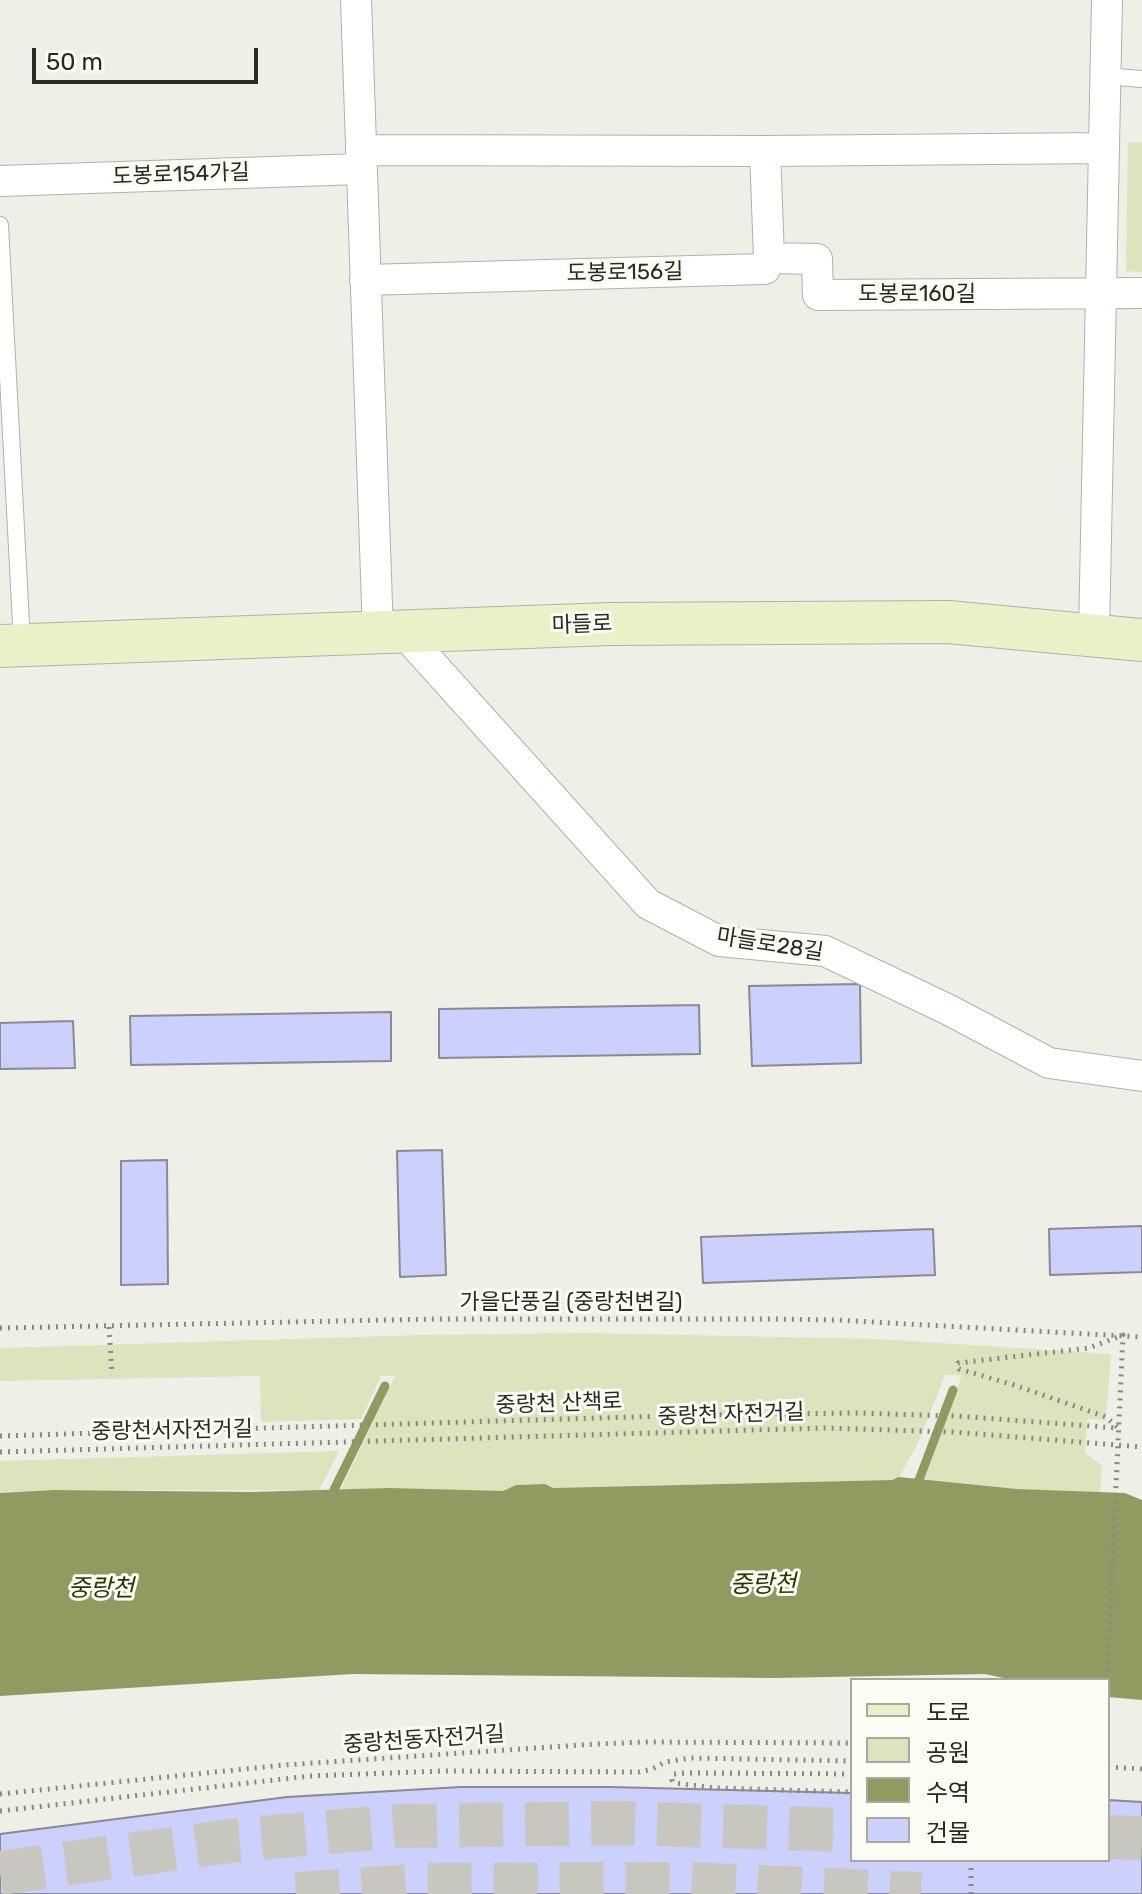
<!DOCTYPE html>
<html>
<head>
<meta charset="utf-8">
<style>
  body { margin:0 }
  #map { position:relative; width:1142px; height:1894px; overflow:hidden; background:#eeefe6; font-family:Rubik,"Noto Sans KR",sans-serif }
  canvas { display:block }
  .legend { position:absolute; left:850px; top:1678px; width:260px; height:184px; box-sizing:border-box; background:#fbfdf3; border:2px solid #a7a8a1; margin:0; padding:10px 14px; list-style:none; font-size:24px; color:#292926 }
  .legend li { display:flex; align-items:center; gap:16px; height:40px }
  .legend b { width:40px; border:2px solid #a7a8a1 }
  .scale { position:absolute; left:32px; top:48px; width:226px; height:36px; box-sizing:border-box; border:4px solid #292926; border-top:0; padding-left:10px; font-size:24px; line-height:28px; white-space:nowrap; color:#292926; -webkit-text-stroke:6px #fbfdf3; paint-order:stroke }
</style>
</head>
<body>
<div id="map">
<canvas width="1142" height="1894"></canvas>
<ul class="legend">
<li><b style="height:10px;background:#ecf0c8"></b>도로</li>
<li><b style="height:22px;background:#dde3bc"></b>공원</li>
<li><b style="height:22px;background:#929a61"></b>수역</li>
<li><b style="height:22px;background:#cbd0fd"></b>건물</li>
</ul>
<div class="scale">50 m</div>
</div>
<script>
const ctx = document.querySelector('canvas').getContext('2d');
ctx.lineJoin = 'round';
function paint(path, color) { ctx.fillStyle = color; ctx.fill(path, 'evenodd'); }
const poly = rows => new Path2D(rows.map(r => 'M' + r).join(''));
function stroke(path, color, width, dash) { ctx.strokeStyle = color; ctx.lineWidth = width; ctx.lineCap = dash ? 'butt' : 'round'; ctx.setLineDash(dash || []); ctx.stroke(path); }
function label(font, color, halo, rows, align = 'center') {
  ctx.font = font + ' Rubik,"Noto Sans KR",sans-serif'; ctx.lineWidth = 6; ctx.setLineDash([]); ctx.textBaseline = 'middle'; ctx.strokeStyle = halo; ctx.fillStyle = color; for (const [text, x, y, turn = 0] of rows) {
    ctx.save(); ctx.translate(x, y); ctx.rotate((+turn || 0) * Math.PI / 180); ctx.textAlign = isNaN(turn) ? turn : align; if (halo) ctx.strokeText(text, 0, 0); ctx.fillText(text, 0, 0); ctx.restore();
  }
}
paint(poly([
  [1128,142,1142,143,1142,272,1126,271],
  [589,1333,878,1339,1111,1354,1106,1420,1087,1419,1085,1453,1102,1466,1100,1493,1017,1489,925,1479,962,1375,945,1375,919,1441,899,1477,892,1480,553,1488,545,1484,516,1485,503,1491,341,1489,395,1376,381,1376,361,1419,261,1422,260,1376,0,1381,0,1348,421,1335],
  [339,1451,319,1490,53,1490,0,1493,0,1461]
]), '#dde3bc');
paint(poly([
  [899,1477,1017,1489,1125,1493,1142,1500,1142,1700,1108,1697,1108,1680,1013,1680,985,1674,775,1678,352,1674,0,1696,0,1493,53,1490,251,1492,389,1488,503,1491,516,1485,545,1484,553,1488,892,1480]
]), '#929a61');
stroke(poly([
  [916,1488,953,1390],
  [330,1498,385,1386]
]), '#929a61', 9);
const building = poly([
  [860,984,861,1063,752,1066,749,986,860,984],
  [699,1005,700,1054,439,1058,439,1009,699,1005],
  [391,1012,391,1061,131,1065,130,1016,391,1012],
  [73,1021,75,1068,0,1069,0,1023,73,1021],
  [442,1150,446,1275,400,1277,397,1151,442,1150],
  [167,1160,168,1284,121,1285,121,1161,167,1160],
  [1142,1226,1142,1272,1050,1275,1049,1229,1142,1226],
  [933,1229,935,1275,703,1283,701,1237,933,1229],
  [461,1787,610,1787,852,1793,852,1860,1108,1860,1108,1800,1142,1802,1142,1894,0,1894,0,1834,287,1797,461,1787]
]);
paint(building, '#cbd0fd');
stroke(building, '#898a92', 2);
stroke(poly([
  [1108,1837,1142,1838],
  [0,1873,237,1840,398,1826,615,1823,852,1830],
  [296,1894,426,1885,689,1884,921,1894]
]), '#c7c7c0', 44, [44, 22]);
const lane = poly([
  [1106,76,1142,79],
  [0,225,22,643]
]);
const street = poly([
  [356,0,378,633],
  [361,150,765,151,1104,148],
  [0,181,361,169],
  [769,258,817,259,818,295,1142,293],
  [365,280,765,269,769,258,765,151],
  [404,633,648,904,719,941,825,951,949,1010,1049,1063,1142,1076],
  [1094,634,1107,0]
]);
const secondary = poly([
  [0,646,610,624,948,622,1142,640]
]);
stroke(lane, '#b0b2a9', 18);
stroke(street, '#b0b2a9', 32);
stroke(secondary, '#b0b2a9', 44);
stroke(poly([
  [109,1327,112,1375],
  [0,1328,436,1319,773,1319,836,1320,1142,1337],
  [0,1436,698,1415,857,1413,956,1416,1118,1428],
  [0,1452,824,1428,953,1432,1142,1447],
  [1107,1680,1123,1335,1089,1348,958,1363,957,1366,959,1369,1014,1385,1106,1417,1117,1427],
  [1108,1767,1142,1769],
  [852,1774,686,1773,674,1774,672,1780,674,1783,716,1788,852,1792],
  [0,1794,284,1765,596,1744,646,1742,852,1743],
  [0,1811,310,1776,442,1771,639,1772,652,1769,665,1762,690,1758,852,1761],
  [971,1894,971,1860]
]), '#898983', 5, [2, 6]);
stroke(lane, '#fff', 16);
stroke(street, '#fff', 30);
stroke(secondary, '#ecf0c8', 42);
label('22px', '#292926', '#fbfdf3', [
  ["도봉로154가길",181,175,-2],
  ["도봉로156길",625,273,-1],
  ["도봉로160길",917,295],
  ["마들로",582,625,-2],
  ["마들로28길",770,945,9],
  ["가을단풍길 (중랑천변길)",571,1303],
  ["중랑천 산책로",559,1404,-2],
  ["중랑천 자전거길",731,1415,-2],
  ["중랑천서자전거길",172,1431,-1],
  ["중랑천동자전거길",424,1740,-4]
]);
label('italic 24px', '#2e3204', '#fbfdf3', [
  ["중랑천",763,1585,-1],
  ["중랑천",101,1589]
]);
</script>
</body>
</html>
